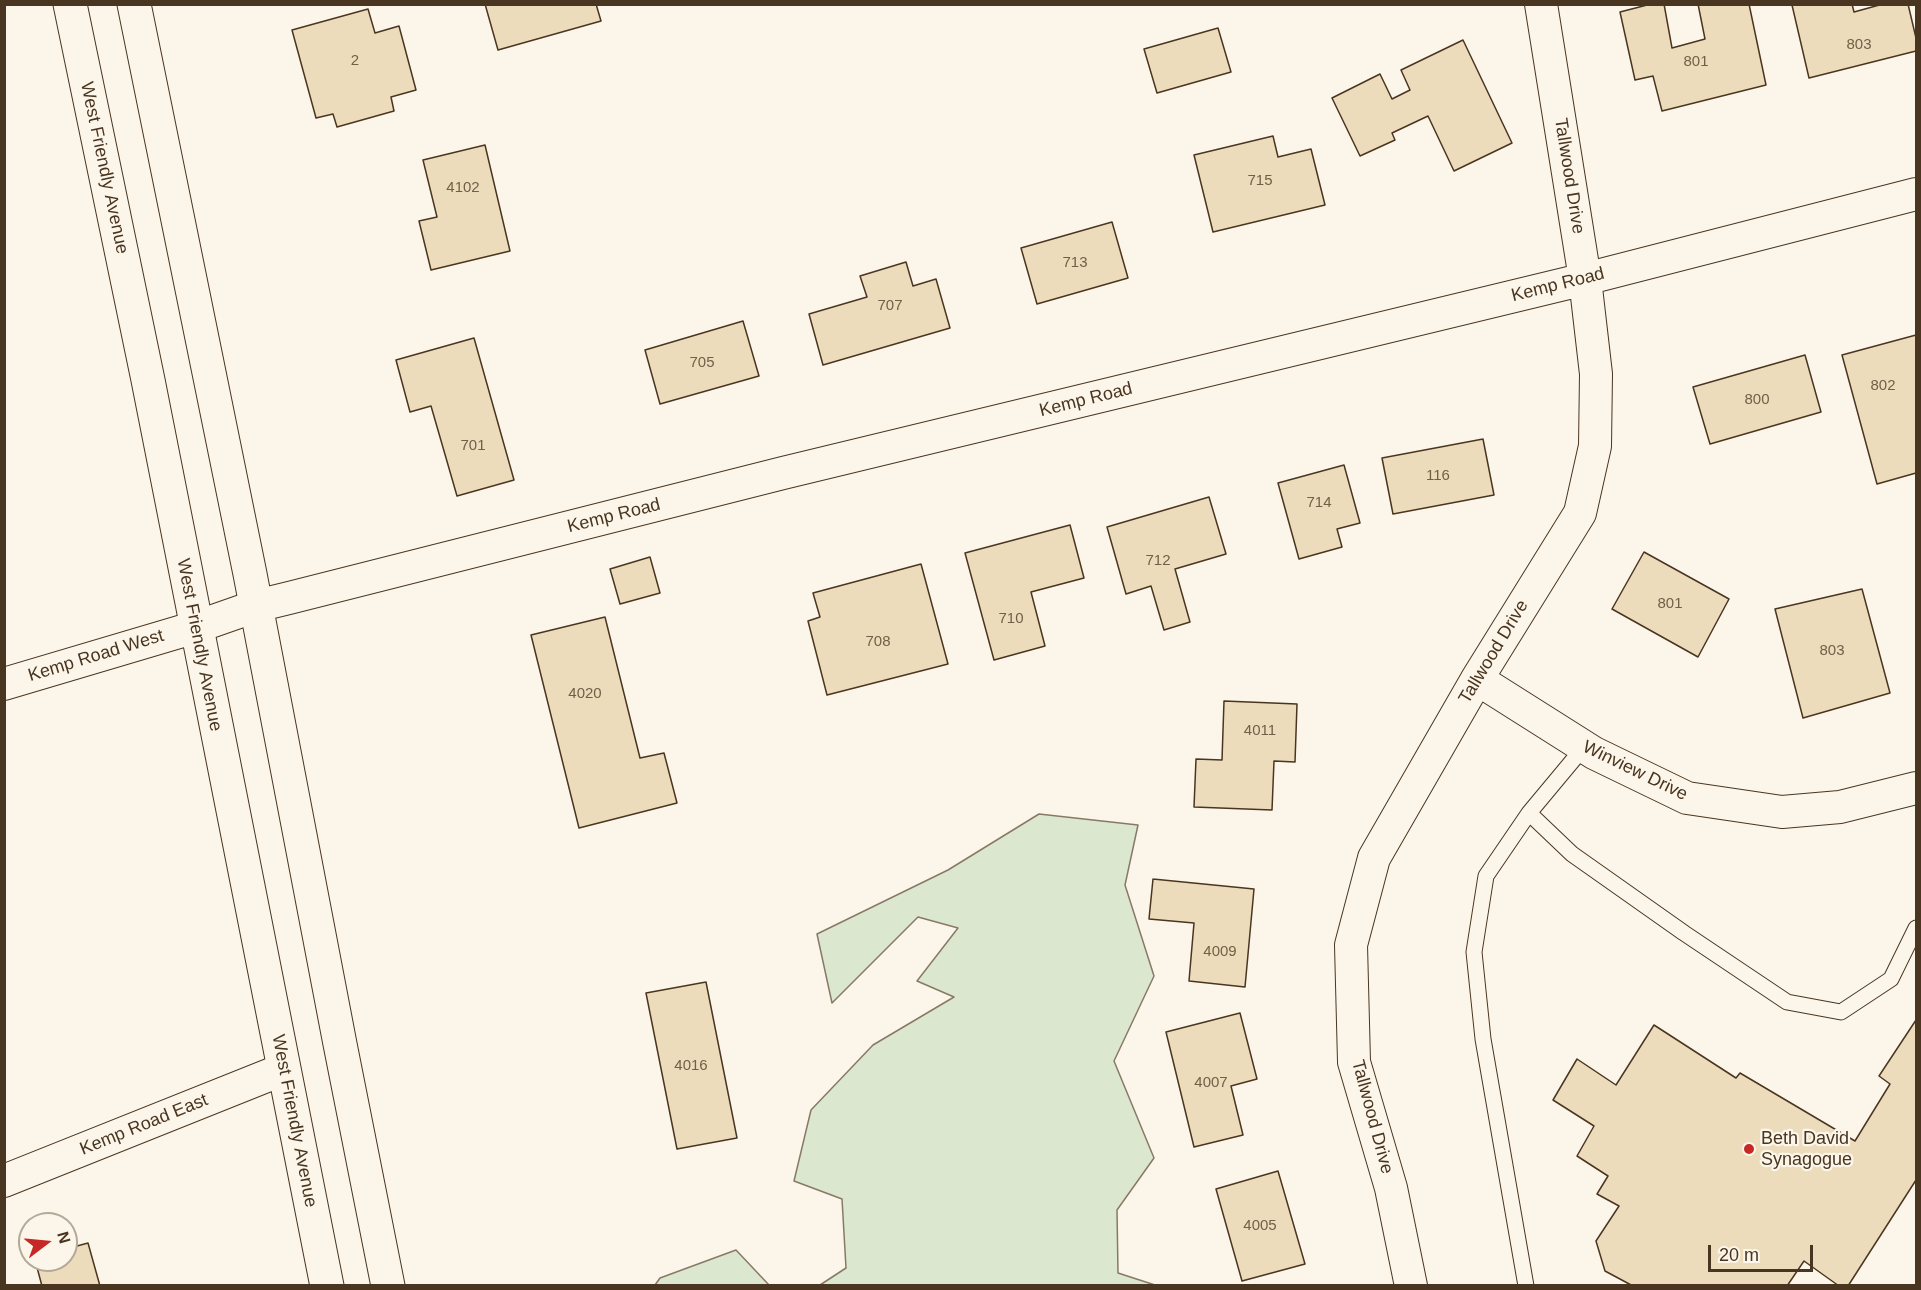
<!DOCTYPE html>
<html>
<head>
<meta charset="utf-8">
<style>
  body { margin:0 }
  #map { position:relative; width:1921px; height:1290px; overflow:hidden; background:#fbf6e9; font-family:Helvetica,sans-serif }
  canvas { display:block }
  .frame { position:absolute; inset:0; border:6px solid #4a3520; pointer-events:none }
  .north { position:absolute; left:18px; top:1212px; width:60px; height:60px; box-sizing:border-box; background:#fbf6e9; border:2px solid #b4a999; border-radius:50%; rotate:74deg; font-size:16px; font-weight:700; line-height:24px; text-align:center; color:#4a3520 }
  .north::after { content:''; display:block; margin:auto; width:21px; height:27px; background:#c62828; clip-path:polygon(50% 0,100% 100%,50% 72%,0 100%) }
  .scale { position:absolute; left:1708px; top:1245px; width:105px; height:27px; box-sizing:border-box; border:3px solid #4a3520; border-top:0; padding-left:8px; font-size:18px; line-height:21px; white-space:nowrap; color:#4a3520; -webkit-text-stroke:4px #fbf6e9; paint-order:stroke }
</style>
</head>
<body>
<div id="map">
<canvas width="1921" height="1290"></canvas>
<div class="frame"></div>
<div class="north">N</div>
<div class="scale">20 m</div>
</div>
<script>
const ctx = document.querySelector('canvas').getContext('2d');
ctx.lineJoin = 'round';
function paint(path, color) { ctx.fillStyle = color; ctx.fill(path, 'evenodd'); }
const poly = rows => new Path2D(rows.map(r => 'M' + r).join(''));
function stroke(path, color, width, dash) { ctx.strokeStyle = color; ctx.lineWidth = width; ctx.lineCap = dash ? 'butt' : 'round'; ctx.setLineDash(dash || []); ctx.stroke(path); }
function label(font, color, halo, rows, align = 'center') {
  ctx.font = font + ' Helvetica,sans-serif'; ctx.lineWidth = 4.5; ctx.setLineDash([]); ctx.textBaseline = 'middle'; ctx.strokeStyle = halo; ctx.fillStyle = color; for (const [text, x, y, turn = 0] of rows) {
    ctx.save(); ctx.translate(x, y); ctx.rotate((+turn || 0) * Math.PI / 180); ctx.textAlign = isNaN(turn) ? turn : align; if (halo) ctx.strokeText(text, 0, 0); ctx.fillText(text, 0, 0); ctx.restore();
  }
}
const green = poly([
  [1039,814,1138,825,1125,885,1154,976,1114,1061,1154,1158,1117,1210,1118,1273,1155,1285,820,1285,846,1268,842,1199,794,1181,811,1110,873,1045,954,997,917,981,958,928,918,917,832,1003,817,934,948,870,1039,814],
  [736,1250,769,1285,655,1285,660,1278,736,1250]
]);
paint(green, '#dce7d0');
stroke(green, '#887966', 1.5);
const building = poly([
  [485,4,596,4,601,21,498,50,485,4],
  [1651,4,1664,4,1672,48,1705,39,1698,4,1749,4,1766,85,1662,111,1653,76,1635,80,1620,12,1651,4],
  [1852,4,1854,12,1883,4,1908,4,1916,38,1916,51,1809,78,1792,5,1852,4],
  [368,9,375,33,399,26,416,90,391,97,394,111,337,127,333,114,316,118,292,30,368,9],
  [1218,28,1231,72,1157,93,1144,49,1218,28],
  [1463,40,1512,143,1454,171,1428,116,1392,133,1395,140,1360,156,1332,98,1380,74,1392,99,1410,90,1401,70,1463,40],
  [1273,136,1278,157,1311,149,1325,205,1213,232,1194,155,1273,136],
  [485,145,510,251,431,270,419,221,437,217,423,160,485,145],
  [1112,222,1128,278,1037,304,1021,248,1112,222],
  [906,262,913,286,936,279,950,328,823,365,809,314,867,297,860,276,906,262],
  [743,321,759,376,660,404,645,350,743,321],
  [1916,335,1916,473,1877,484,1842,355,1916,335],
  [474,338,514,480,457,496,431,406,410,412,396,360,474,338],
  [1805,355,1821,412,1710,444,1693,387,1805,355],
  [1483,439,1494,495,1393,514,1382,458,1483,439],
  [1344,465,1360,523,1337,529,1342,547,1299,559,1278,483,1344,465],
  [1209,497,1226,554,1175,569,1190,622,1164,630,1151,586,1126,594,1107,527,1209,497],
  [1070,525,1084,578,1031,592,1045,646,994,660,965,553,1070,525],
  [1644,552,1729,599,1698,657,1612,609,1644,552],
  [650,557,660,593,620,604,610,569,650,557],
  [921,564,948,664,827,695,808,621,820,617,813,593,921,564],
  [1862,589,1890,693,1803,718,1775,609,1862,589],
  [605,617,640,758,664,753,677,803,579,828,531,635,605,617],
  [1224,701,1297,704,1295,762,1274,761,1272,810,1194,807,1196,759,1222,760,1224,701],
  [1153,879,1254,889,1245,987,1189,981,1194,923,1149,919,1153,879],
  [706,982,737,1138,677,1149,646,993,706,982],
  [1240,1013,1257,1079,1231,1086,1243,1135,1194,1147,1166,1032,1240,1013],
  [1916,1020,1916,1180,1848,1286,1839,1286,1804,1261,1787,1286,1633,1286,1605,1271,1596,1241,1619,1206,1597,1194,1608,1176,1577,1156,1594,1126,1553,1100,1577,1059,1616,1085,1654,1025,1736,1078,1740,1073,1855,1141,1890,1084,1879,1076,1916,1020],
  [1278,1171,1305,1264,1242,1281,1216,1189,1278,1171],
  [88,1243,100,1286,42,1286,35,1260,66,1260,66,1249,88,1243]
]);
paint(building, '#ecdcbc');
stroke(building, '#4a3520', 1.5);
const service = poly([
  [1529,813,1584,747],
  [1526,1286,1483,1039,1474,952,1486,876,1529,813,1572,854,1684,933,1787,1002,1841,1012,1891,979,1916,928]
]);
const minor = poly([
  [1477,679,1594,753,1687,798,1782,812,1840,807,1916,788],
  [4,684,196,627,256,606,289,598,783,473,1585,279,1916,194],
  [4,1181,284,1069],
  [1411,1286,1391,1188,1354,1062,1351,945,1374,858,1477,679,1580,513,1595,446,1596,374,1585,279,1541,4]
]);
const secondary = poly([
  [70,4,148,380,327,1286],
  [134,4,250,574,340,1044,388,1286]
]);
stroke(service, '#4a3520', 17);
stroke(minor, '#4a3520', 34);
stroke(secondary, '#4a3520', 35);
stroke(service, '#fbf6e9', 15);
stroke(minor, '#fbf6e9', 32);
stroke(secondary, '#fbf6e9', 33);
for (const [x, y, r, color] of [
  [1749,1149,6,"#c62828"]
]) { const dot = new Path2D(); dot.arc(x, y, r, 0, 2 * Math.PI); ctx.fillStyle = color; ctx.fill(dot); stroke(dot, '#fbf6e9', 2); }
label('15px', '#725f47', null, [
  ["803",1859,45],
  ["2",355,61],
  ["801",1696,62],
  ["715",1260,181],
  ["4102",463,188],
  ["713",1075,263],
  ["707",890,306],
  ["705",702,363],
  ["802",1883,386],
  ["800",1757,400],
  ["701",473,446],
  ["116",1438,476],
  ["714",1319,503],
  ["712",1158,561],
  ["801",1670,604],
  ["710",1011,619],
  ["708",878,642],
  ["803",1832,651],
  ["4020",585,694],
  ["4011",1260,731],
  ["4009",1220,952],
  ["4016",691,1066],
  ["4007",1211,1083],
  ["4005",1260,1226]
]);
label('18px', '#4a3520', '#fbf6e9', [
  ["West Friendly Avenue",104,168,78],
  ["Tallwood Drive",1569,176,81],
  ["Kemp Road",1558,285,-14],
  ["Kemp Road",1086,400,-14],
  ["Kemp Road",614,516,-14],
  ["West Friendly Avenue",199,645,79],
  ["Tallwood Drive",1494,652,-59],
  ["Kemp Road West",96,656,-17],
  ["Winview Drive",1635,771,26],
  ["Tallwood Drive",1372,1117,75],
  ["West Friendly Avenue",294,1121,79],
  ["Kemp Road East",144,1125,-22]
]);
label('18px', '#4a3520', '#fbf6e9', [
  ["Beth David",1761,1139],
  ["Synagogue",1761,1160]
], 'left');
</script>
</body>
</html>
